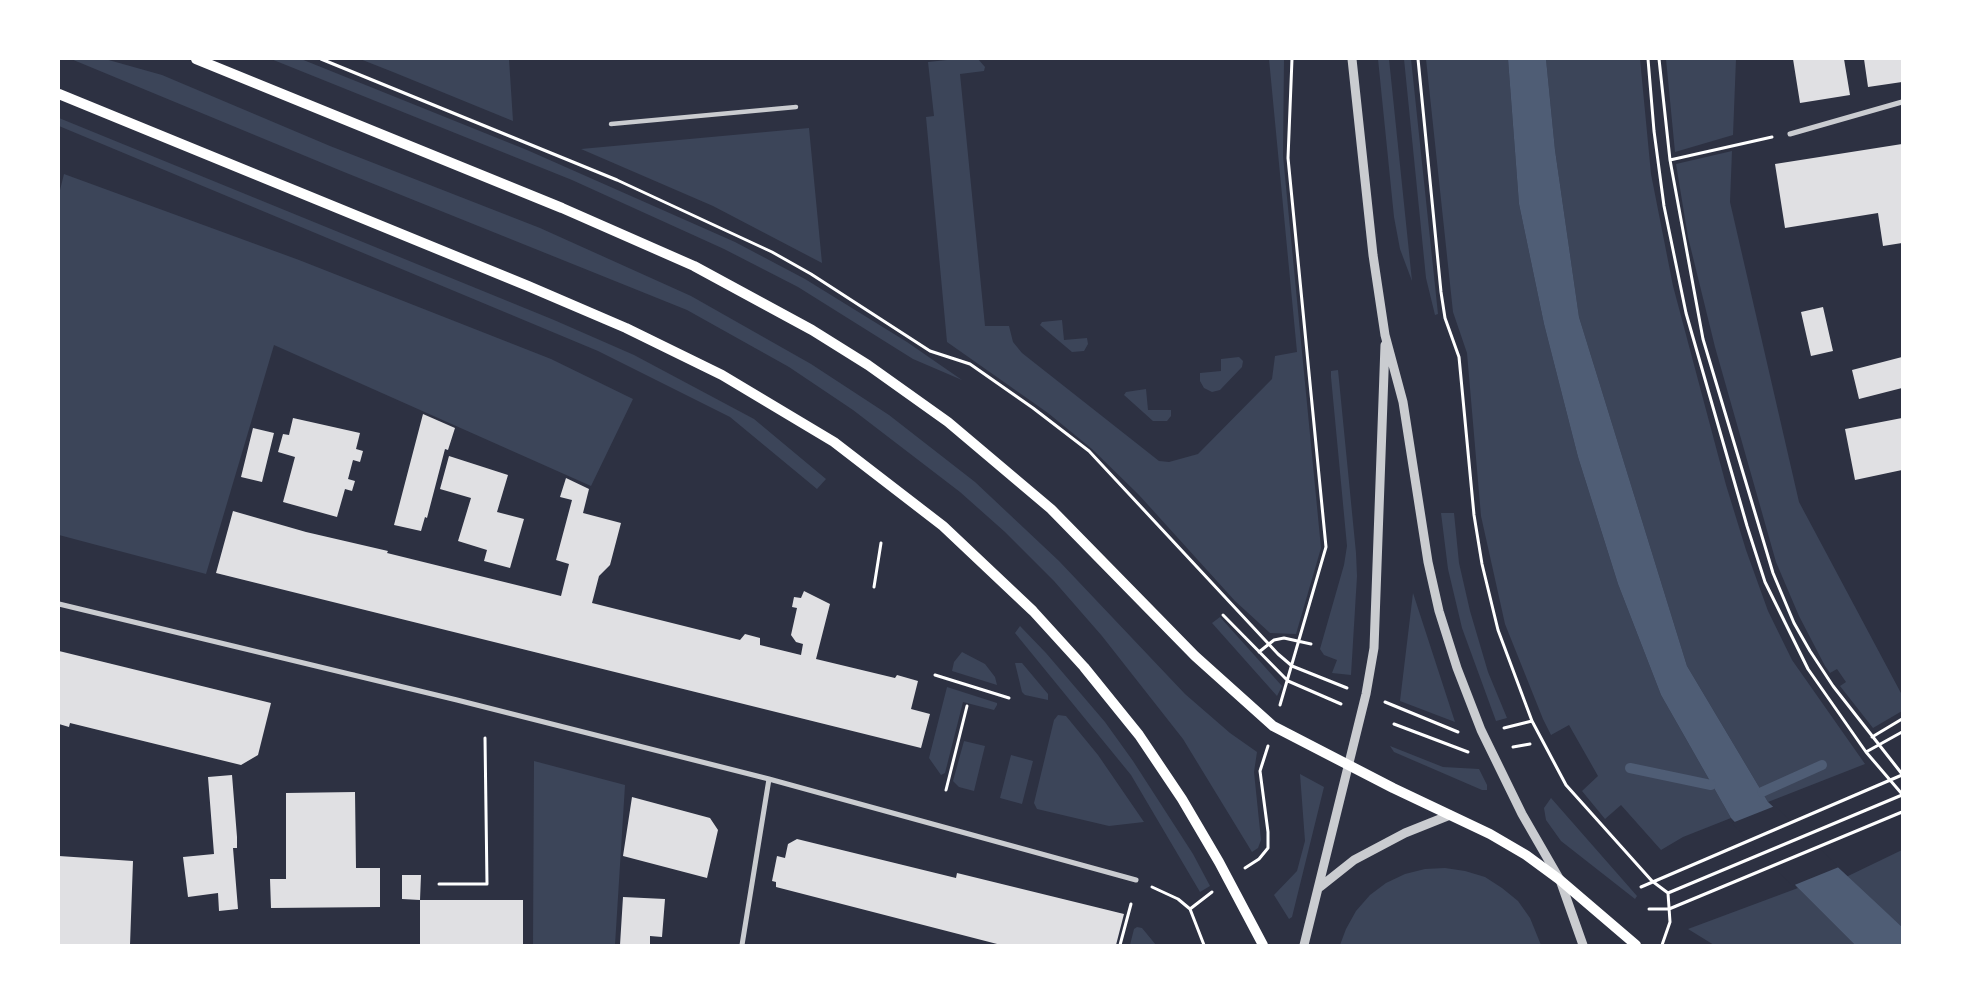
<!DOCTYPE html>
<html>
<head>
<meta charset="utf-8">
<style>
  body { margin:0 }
  #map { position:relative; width:1961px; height:1004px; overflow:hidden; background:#2d3142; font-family:"Roboto Condensed",sans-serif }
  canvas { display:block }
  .frame { position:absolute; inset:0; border:60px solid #fff; pointer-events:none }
</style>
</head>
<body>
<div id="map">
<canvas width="1961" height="1004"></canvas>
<div class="frame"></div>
</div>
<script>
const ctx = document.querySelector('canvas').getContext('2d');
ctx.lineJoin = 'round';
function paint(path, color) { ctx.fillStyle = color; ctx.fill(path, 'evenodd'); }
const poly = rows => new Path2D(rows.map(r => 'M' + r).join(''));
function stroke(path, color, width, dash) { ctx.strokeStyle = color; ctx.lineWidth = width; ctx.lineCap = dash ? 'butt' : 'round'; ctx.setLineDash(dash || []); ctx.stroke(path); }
paint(poly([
  [71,59,105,59,162,75,330,146,540,228,691,296,811,364,889,415,975,482,1059,561,1185,694,1230,733,1257,752,1254,772,1261,840,1258,848,1252,852,1183,739,1102,636,1054,581,1005,532,960,492,853,410,789,367,687,310,344,172],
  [271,59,301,59,527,150,735,242,805,279,907,342,962,380,913,359,798,287,724,249,572,180],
  [360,59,509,59,513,121,393,72],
  [956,59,978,59,985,67,984,71,960,74,985,326,1009,326,1013,342,1022,353,1159,461,1169,462,1198,454,1272,379,1275,356,1297,352,1269,59,1284,59,1283,156,1321,548,1296,634,1270,633,1235,601,1139,495,1092,449,1048,413,947,342,926,117,934,116,928,62],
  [1378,59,1389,59,1412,281,1400,249,1394,217],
  [1404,59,1411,59,1438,314,1435,315,1426,278],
  [1426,59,1508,59,1519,204,1544,324,1578,457,1618,584,1661,695,1731,818,1683,837,1661,850,1621,805,1605,819,1582,791,1598,776,1569,725,1551,735,1543,719,1505,624,1481,516,1467,353,1453,312],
  [1546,59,1640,59,1651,174,1673,286,1726,485,1746,550,1768,611,1792,660,1865,764,1768,802,1687,666,1579,317,1555,150],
  [1666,59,1736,59,1733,135,1675,152],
  [59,118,554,320,634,355,754,419,826,479,817,489,730,417,598,351,59,126],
  [809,128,822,263,713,206,581,149],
  [1732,151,1730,202,1799,502,1902,695,1902,711,1873,728,1840,686,1846,682,1837,669,1830,673,1825,666,1799,616,1776,562,1715,347,1688,237,1676,164],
  [64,174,299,260,551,359,633,399,591,486,274,345,206,574,59,535,59,194],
  [1062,320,1064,340,1087,338,1088,344,1084,351,1072,352,1040,325,1042,322],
  [1239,357,1243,361,1242,367,1220,390,1212,392,1204,388,1200,381,1200,373,1221,371,1221,359],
  [1338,370,1356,553,1357,576,1351,675,1332,673,1337,660,1324,655,1320,649,1344,565,1347,546,1331,377,1331,371],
  [1146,389,1148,410,1171,410,1171,416,1167,421,1153,421,1124,395,1126,392],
  [1441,513,1454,513,1459,563,1470,611,1488,672,1507,718,1496,721,1462,628,1448,569],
  [1413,593,1455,722,1400,701],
  [1220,617,1282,686,1277,696,1212,623],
  [1020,626,1046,653,1105,722,1133,761,1193,854,1210,886,1200,892,1131,775,1015,633],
  [962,652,985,664,995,677,997,685,952,671,954,662],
  [1015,663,1022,663,1048,694,1048,700,1025,695,1022,692],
  [947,687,997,703,997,705,994,710,963,702,945,773,941,775,929,758],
  [1058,715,1066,716,1098,755,1144,822,1109,826,1037,809,1034,803,1054,720],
  [964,741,985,746,974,791,959,787,953,781],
  [1390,746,1443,767,1479,769,1487,785,1487,790,1482,790,1394,752],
  [1011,755,1033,761,1022,804,1000,798],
  [534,761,625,785,615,945,533,945],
  [1300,774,1324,787,1292,917,1289,919,1274,895,1297,871,1305,841],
  [1551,798,1637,896,1635,899,1561,841,1546,820,1544,808],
  [1902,850,1902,927,1846,877],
  [1445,868,1465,871,1485,877,1502,888,1518,901,1530,918,1541,945,1340,945,1346,929,1356,911,1370,895,1386,883,1405,874,1425,869],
  [1798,888,1855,945,1714,945,1688,929],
  [1137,927,1142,928,1156,945,1130,945,1134,929]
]), '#3c4559');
paint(poly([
  [1508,59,1546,59,1555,150,1579,317,1687,666,1768,802,1902,927,1902,945,1855,945,1798,888,1731,818,1661,695,1618,584,1578,457,1544,324,1519,204]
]), '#4f5d75');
paint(poly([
  [1775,806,1839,867,1792,886,1732,823]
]), '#2d3142');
stroke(poly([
  [1630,768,1711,785],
  [1762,792,1822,765]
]), '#4f5d75', 10);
paint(poly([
  [1793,59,1844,59,1850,95,1800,103],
  [1864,59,1902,59,1902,82,1868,87],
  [1902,144,1902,243,1883,246,1878,213,1785,228,1775,164],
  [1823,307,1833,351,1811,356,1801,312],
  [1902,357,1902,388,1859,399,1852,370],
  [423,414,455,428,448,450,445,449,427,518,425,517,421,531,394,525],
  [293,418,360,433,356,449,363,451,360,462,353,460,348,479,355,481,352,491,345,489,337,517,283,502,295,457,278,452,283,434,289,435],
  [1902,418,1902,470,1855,480,1845,429],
  [253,428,274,433,262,482,241,477],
  [449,456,508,475,497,512,524,519,510,568,484,561,487,550,458,541,471,498,440,489],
  [566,478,589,489,583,513,621,523,610,565,599,576,592,603,740,640,745,634,760,638,760,645,801,655,803,644,796,642,791,635,797,608,792,607,794,597,801,598,804,591,830,604,816,659,895,678,897,675,918,681,911,709,930,714,921,748,216,573,233,511,306,532,388,551,387,553,561,596,569,564,556,560,572,500,560,497],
  [59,651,271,703,258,755,241,765,70,723,69,727,59,724],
  [232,775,237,837,237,848,233,848,238,909,219,911,218,893,188,897,183,857,214,854,208,777],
  [355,792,356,868,380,868,380,907,271,908,270,879,286,879,286,793],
  [632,797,710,818,718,830,707,878,623,856],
  [797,839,956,878,957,873,1124,914,1116,945,1001,945,776,887,776,882,772,881,777,856,785,858,788,844],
  [59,856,133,861,130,945,59,945],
  [402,875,421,875,420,900,523,900,523,945,420,945,420,900,402,899],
  [623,897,665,899,662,937,650,936,650,945,620,945]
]), '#e0e0e3');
stroke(poly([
  [321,59,617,180,772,252,811,274,930,351,970,364,1033,408,1089,451,1278,654,1292,666,1347,688],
  [1418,59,1441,292,1445,318,1459,357,1474,515,1482,564,1498,630,1532,721,1504,728],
  [1648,59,1654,131,1664,206,1686,313,1747,526,1765,582,1808,669,1866,752,1902,794],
  [1659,59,1670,160,1703,339,1773,573,1794,623,1810,651,1833,686,1902,774],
  [1670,160,1772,137],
  [874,587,881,543],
  [1223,615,1288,681,1341,704],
  [1259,652,1274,640,1284,638,1311,644],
  [935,675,1009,698],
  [1385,702,1458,732],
  [1280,705,1326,547,1288,158,1292,59],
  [1532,721,1566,785,1652,881,1668,893,1902,795],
  [1394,724,1468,752],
  [1872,737,1902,719],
  [1513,747,1530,744],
  [1866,752,1902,732],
  [946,790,967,706],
  [1245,868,1259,859,1268,848,1268,832,1260,771,1268,746],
  [439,884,487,884,485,738],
  [1152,887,1178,899,1190,909],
  [1641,887,1902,775],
  [1649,909,1669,909,1902,812],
  [1120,945,1131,904],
  [1204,945,1190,909,1212,892],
  [1662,945,1670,922,1668,893]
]), '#fff', 3);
stroke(poly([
  [611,124,796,107]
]), '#caccd0', 4.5);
stroke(poly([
  [1790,134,1902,102],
  [59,604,457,700,769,779,1136,880],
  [742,945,769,779]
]), '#caccd0', 5);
stroke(poly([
  [1352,59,1373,255,1385,335,1403,402,1428,562,1439,611,1457,668,1481,730,1522,814,1560,880,1583,945],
  [1320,887,1354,860,1405,833,1450,815],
  [1304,945,1366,694,1374,648,1385,345]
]), '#caccd0', 9);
stroke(poly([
  [196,59,562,208,694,266,812,330,868,365,948,422,1051,509,1195,656,1273,726,1393,788,1490,834,1526,855,1560,880,1636,945],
  [59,94,528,286,626,328,722,375,834,442,943,526,1033,611,1084,667,1139,735,1182,799,1219,862,1263,945]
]), '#fff', 10);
</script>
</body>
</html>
